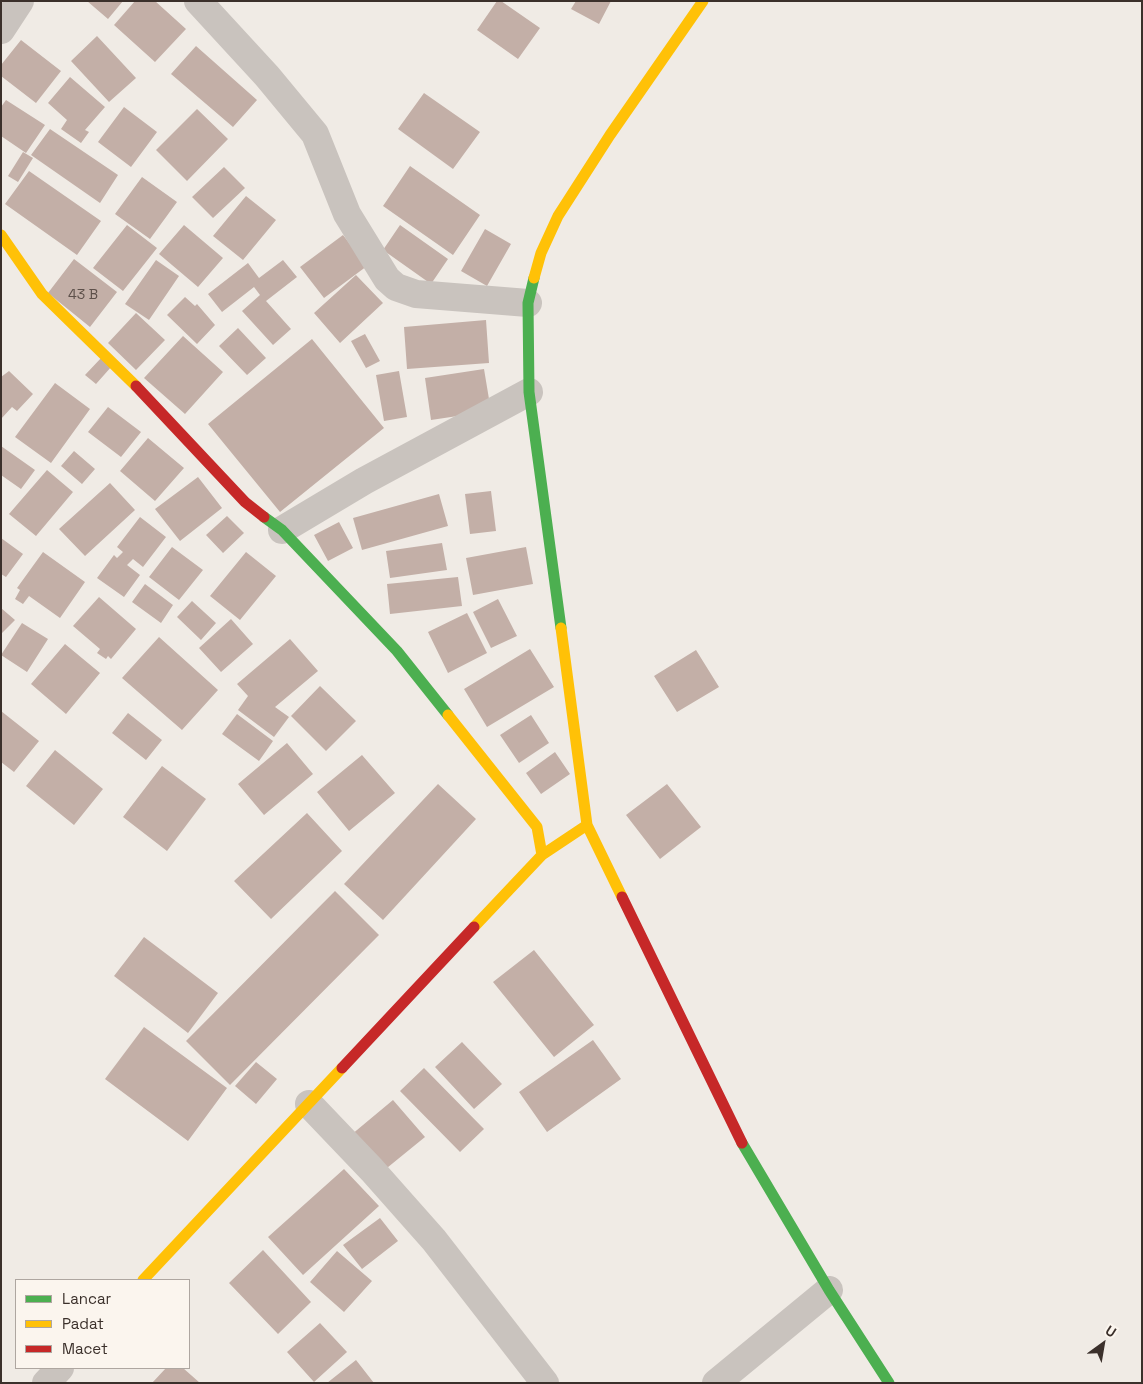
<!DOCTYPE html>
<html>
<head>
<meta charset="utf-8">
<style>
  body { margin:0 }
  #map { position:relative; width:1143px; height:1384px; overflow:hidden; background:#f0ebe5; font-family:"Space Grotesk",sans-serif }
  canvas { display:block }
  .frame { position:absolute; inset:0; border:2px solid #3b302b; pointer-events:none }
  .legend { position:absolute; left:15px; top:1279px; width:175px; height:90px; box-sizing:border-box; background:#fbf5ee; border:1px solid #aea6a0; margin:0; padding:6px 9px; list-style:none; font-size:15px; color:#3b302b }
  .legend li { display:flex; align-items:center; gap:10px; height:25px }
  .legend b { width:25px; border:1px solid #aea6a0 }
  .north { position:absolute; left:1078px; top:1319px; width:50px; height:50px; -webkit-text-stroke:4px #fbf5ee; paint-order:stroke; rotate:32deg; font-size:14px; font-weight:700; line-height:20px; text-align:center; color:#3b302b }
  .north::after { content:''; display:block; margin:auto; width:18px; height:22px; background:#3b302b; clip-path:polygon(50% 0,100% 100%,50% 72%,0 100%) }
</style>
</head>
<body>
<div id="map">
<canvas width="1143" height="1384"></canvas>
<div class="frame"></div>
<ul class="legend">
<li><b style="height:6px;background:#4caf50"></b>Lancar</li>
<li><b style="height:6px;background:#ffc107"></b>Padat</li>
<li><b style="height:6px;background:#c62828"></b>Macet</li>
</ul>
<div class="north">U</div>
</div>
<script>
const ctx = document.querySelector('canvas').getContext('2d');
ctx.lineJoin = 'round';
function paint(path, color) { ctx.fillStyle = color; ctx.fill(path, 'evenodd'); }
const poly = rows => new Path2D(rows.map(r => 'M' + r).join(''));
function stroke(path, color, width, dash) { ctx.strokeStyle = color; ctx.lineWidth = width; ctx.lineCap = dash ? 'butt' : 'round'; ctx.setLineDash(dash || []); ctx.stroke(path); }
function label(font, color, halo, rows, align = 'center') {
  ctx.font = font + ' "Space Grotesk",sans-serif'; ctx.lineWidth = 4; ctx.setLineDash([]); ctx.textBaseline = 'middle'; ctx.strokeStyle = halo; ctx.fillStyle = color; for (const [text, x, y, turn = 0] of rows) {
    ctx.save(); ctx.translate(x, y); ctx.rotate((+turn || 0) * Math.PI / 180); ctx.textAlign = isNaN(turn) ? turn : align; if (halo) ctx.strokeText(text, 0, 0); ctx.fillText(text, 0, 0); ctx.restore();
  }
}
paint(poly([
  [87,1,123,1,108,19],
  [135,1,155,1,186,29,155,62,114,25],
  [497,1,501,1,540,28,518,59,477,30],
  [576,1,611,1,599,24,571,9],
  [97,36,136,78,109,102,71,61],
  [21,40,61,71,36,103,1,76,1,65],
  [196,46,257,100,233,127,171,74],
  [70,77,105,107,85,130,89,132,81,143,61,129,67,120,48,103],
  [424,93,480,132,453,169,398,129],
  [6,100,45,125,26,153,1,136,1,107],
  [124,107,157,132,131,167,98,142],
  [197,109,228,139,187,181,156,150],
  [50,129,118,175,100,203,31,155],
  [23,152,33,158,18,182,8,176],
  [410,166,480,215,453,255,383,206],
  [224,167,245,188,213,218,192,197],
  [29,171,101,221,77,255,5,204],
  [142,177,177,202,150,239,115,214],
  [246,196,276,220,243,260,213,236],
  [127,225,157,248,123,291,93,268],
  [184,225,223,258,198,287,159,254],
  [400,225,448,259,431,284,383,250],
  [485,229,511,244,487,286,461,271],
  [343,235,367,266,324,298,300,267],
  [74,259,117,292,90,327,48,293],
  [156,260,179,276,149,320,125,304],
  [283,260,297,277,266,301,291,329,273,345,242,311,260,295,254,287,222,312,208,294,248,263,259,278],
  [356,275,383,303,340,343,314,313],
  [185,297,195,306,197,304,215,325,197,344,167,315],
  [136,313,165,340,136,370,108,343],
  [486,320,489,363,407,369,404,327],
  [238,328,266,358,247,375,219,346],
  [365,334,380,361,366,368,351,341],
  [183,336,223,372,185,414,144,378],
  [312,339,384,428,280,512,208,424],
  [102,357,112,366,96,384,85,375],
  [484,369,491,411,431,420,425,378],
  [9,371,33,394,17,411,12,407,1,419,1,377],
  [399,371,407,417,384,421,376,375],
  [55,383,90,409,51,463,15,437],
  [108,407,141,432,121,457,88,432],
  [148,438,184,468,155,501,120,471],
  [1,446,35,470,21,489,1,475],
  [74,451,95,469,82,484,61,466],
  [47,470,73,492,36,536,9,514],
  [198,477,222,508,180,541,155,509],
  [110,483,135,510,85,556,59,529],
  [491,491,496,531,470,534,465,494],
  [439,494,448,526,362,550,353,518],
  [227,516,244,533,223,553,206,535],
  [140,517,166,537,143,567,133,559,127,565,140,575,124,597,97,578,114,555,117,558,123,552,117,547],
  [339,522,353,548,328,561,314,535],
  [1,538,23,554,6,577,1,574],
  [442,543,447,570,390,578,386,551],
  [172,547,203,570,179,600,149,577],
  [526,547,533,584,473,595,466,558],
  [43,552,85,582,60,618,29,596,23,604,15,599,20,590,17,588],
  [246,552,276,576,240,620,210,596],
  [458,577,462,606,390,614,387,584],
  [145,584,173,605,161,623,132,602],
  [99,597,136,629,111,659,108,656,106,659,97,653,100,649,73,626],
  [498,599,517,636,491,648,473,612],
  [192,601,216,623,201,640,177,617],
  [1,608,15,620,1,634],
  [467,613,487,653,448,673,428,632],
  [231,619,253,644,221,672,199,648],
  [22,623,48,639,27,672,1,655],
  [159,637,218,690,182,730,122,678],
  [290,639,318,671,275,707,289,717,274,737,238,710,248,696,237,684],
  [65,644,100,673,66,714,31,684],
  [530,649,554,687,487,727,464,689],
  [696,650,719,687,677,712,654,676],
  [320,686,356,721,326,751,291,716],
  [1,711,39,741,14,772,1,762],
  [128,713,162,740,146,760,112,733],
  [237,714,273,741,259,761,222,734],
  [531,715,549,743,519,763,500,735],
  [287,743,313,774,264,815,238,784],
  [55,750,103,789,74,825,26,786],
  [555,752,570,774,541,794,526,773],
  [362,755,395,793,349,831,317,792],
  [162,766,206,799,167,851,123,817],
  [438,784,476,819,383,920,344,884],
  [667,784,701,827,660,859,626,815],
  [307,813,342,851,271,919,234,881],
  [335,891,379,935,230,1085,186,1041],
  [144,937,218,993,188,1033,114,976],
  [534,950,594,1025,554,1057,493,982],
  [144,1027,227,1088,188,1141,105,1079],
  [593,1040,621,1079,547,1132,519,1092],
  [462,1042,502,1084,474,1109,435,1067],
  [256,1062,277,1079,256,1104,235,1086],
  [424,1068,484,1129,460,1152,400,1091],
  [393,1100,425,1137,382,1172,351,1135],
  [344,1169,379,1206,303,1275,268,1237],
  [380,1218,398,1241,362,1269,343,1245],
  [263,1250,311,1302,278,1334,229,1283],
  [337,1251,372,1281,344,1312,310,1282],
  [320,1323,347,1352,314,1382,287,1352],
  [356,1360,374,1383,327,1383],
  [166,1368,183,1368,200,1383,152,1383]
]), '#c3afa7');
stroke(poly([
  [198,1,267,76,315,134,347,214,387,279,396,287,416,294,528,303],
  [1,30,20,1],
  [282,530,364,481,529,392],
  [309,1104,372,1170,434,1240,545,1383],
  [46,1383,60,1368],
  [716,1383,829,1290]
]), '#c9c3be', 28);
stroke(poly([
  [534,278,528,303,529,392,561,628],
  [264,517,282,530,397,651,448,715],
  [742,1143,829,1290,889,1383]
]), '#4caf50', 11);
stroke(poly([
  [1,235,42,294,136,386],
  [534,278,541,253,558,216,610,135,703,1],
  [561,628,587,825,622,897],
  [448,715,537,827,542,855],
  [474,927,542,855,587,825],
  [143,1280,342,1068]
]), '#ffc107', 11);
stroke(poly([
  [136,386,245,502,264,517],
  [622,897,742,1143],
  [342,1068,474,927]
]), '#c62828', 11);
label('14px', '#5d504a', null, [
  ["43 B",83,295]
]);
</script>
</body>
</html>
